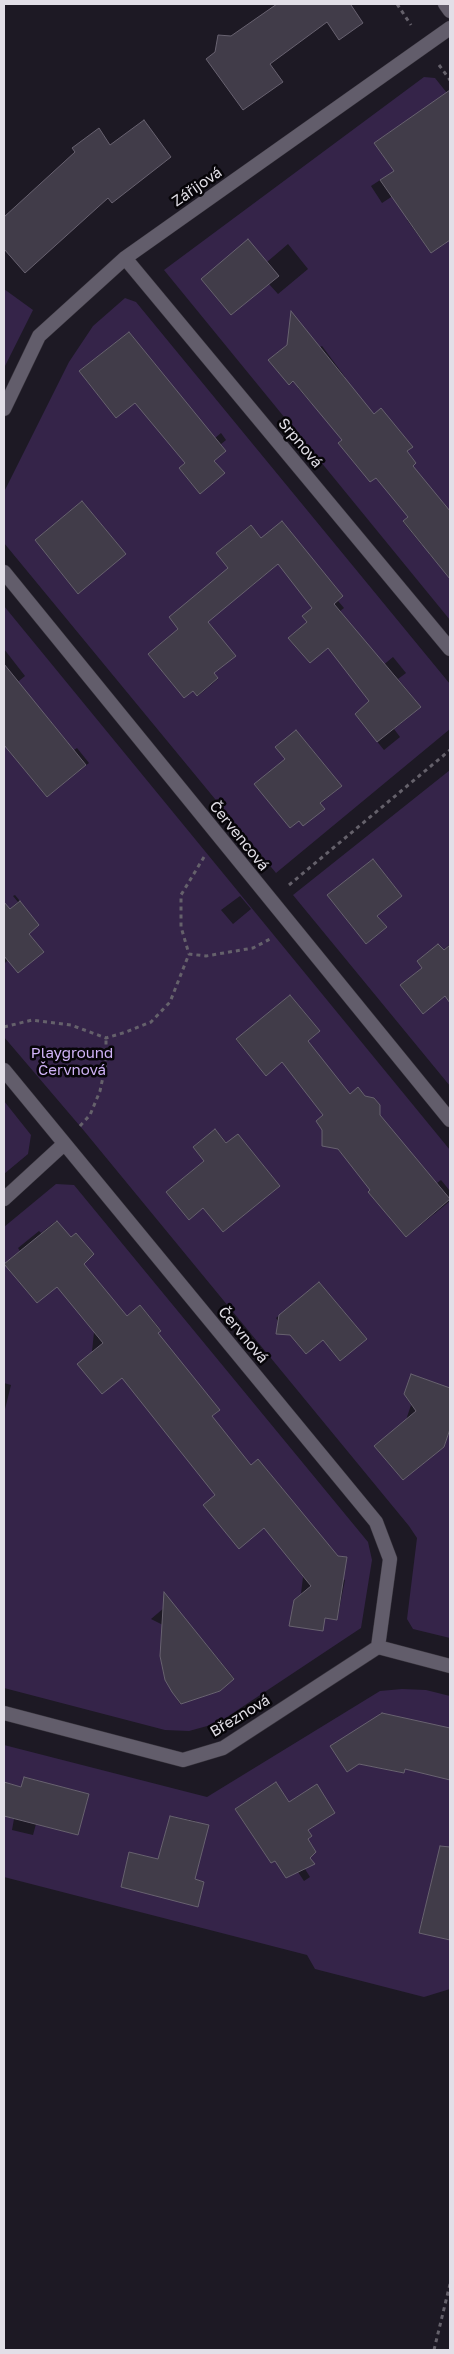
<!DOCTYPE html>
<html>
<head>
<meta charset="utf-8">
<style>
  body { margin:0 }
  #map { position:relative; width:454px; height:2354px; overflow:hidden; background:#1d1924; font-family:"Golos Text",sans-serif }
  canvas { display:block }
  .frame { position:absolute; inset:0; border:5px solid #e2dfe7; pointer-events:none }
</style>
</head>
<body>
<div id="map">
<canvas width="454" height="2354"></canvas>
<div class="frame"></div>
</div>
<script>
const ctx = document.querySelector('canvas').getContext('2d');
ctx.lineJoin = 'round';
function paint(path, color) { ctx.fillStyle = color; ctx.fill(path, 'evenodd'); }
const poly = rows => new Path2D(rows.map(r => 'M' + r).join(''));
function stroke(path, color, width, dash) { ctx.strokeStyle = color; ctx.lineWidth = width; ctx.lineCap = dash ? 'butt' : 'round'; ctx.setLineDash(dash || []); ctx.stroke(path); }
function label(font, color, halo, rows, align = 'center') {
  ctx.font = font + ' "Golos Text",sans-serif'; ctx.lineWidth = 5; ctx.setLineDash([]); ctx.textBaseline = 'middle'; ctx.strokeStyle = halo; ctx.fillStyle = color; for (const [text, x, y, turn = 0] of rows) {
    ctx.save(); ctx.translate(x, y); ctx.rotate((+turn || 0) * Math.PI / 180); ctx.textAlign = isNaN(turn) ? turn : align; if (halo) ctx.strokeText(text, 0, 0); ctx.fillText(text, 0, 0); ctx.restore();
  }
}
paint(poly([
  [424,77,435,78,447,93,374,143,394,171,371,186,382,203,405,188,420,210,407,220,431,253,450,240,450,511,436,494,403,522,422,545,426,542,433,551,429,554,438,564,450,555,450,620,164,270],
  [288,244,308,269,278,294,269,284,231,315,201,279,267,262],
  [294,325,320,347,322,346,345,377,312,404,298,388,298,378,289,385,268,360,291,342,288,338,289,330],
  [381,409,413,447,407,451,416,463,386,489,376,478,370,481,338,443],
  [4,289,33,310,4,368],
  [125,298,136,302,450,684,450,729,276,873,4,543,4,492,69,362,93,326],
  [129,332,166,378,116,418,79,371],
  [221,433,226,440,220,445,225,452,214,461,225,473,200,494,179,468],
  [82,501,126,554,78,594,35,540],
  [282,521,301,545,247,590,216,553,250,525,263,540],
  [330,580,343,596,338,601,344,608,340,611,353,627,310,663,288,638,307,622,302,616,312,608],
  [190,600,235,656,214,673,218,679,198,696,193,691,184,698,148,654,178,629],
  [393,657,406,673,398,679,421,707,394,729,400,737,384,750,355,714,369,701,358,686],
  [296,730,342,786,290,828,255,784,285,759,276,747],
  [4,606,450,1150,450,1191,441,1180,437,1183,413,1155,368,1192,406,1237,450,1201,450,1388,411,1374,404,1394,411,1405,406,1420,374,1446,403,1480,444,1447,450,1429,450,1638,413,1629,407,1619,417,1538,409,1526,85,1132,4,1037,4,964,8,960,18,973,44,952,29,934,39,925,15,895,13,896,18,902,4,914,4,693,25,676,4,649],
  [47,717,74,750,77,748,89,763,47,797,8,750],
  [240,896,251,909,233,924,221,910],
  [290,995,320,1031,266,1075,236,1040],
  [358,1088,365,1096,374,1098,380,1105,380,1115,386,1123,345,1158,316,1121],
  [215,1129,227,1143,238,1134,280,1186,223,1232,203,1208,189,1220,166,1192,204,1161,193,1147],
  [319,1282,367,1339,340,1361,323,1340,306,1354,290,1335,283,1335,277,1327,278,1321,276,1318],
  [450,770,450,944,443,950,438,944,417,961,422,968,400,985,423,1014,445,996,450,1002,450,1086,293,895],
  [373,859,402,896,377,916,387,927,366,944,328,896],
  [4,1101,31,1135,28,1154,4,1174],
  [56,1184,74,1185,368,1542,372,1560,361,1628,218,1723,189,1731,165,1730,4,1688,4,1413,11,1385,4,1383,4,1227],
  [56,1221,71,1237,76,1233,94,1254,37,1303,4,1264,20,1251,18,1248,39,1231,41,1233],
  [109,1295,127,1316,140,1305,161,1330,148,1341,92,1352,94,1332,82,1317],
  [149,1396,219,1410,219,1411,212,1416],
  [258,1459,294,1503,239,1548],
  [317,1531,338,1556,346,1557,343,1579,345,1580,337,1620,325,1618,290,1626,294,1600,301,1594,303,1577,287,1556],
  [171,1602,234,1678,220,1691,201,1697,198,1692,180,1704,165,1680,162,1667,160,1656,165,1626,151,1619],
  [402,1689,426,1690,450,1696,450,1749,445,1752,450,1759,450,1863,437,1860,419,1932,450,1940,450,1989,424,1997,315,1969,307,1955,4,1877,4,1816,14,1819,12,1830,33,1835,36,1824,78,1835,89,1794,63,1787,37,1791,40,1781,25,1777,21,1787,4,1782,4,1745,207,1797,380,1691],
  [380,1713,415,1721,404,1773,359,1764,347,1772,331,1746,377,1723],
  [276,1782,289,1802,317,1785,335,1813,308,1830,312,1836,308,1839,316,1852,310,1858,313,1862,305,1869,310,1877,304,1881,298,1872,286,1878,275,1861,271,1863,235,1809],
  [170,1816,196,1821,204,1844,195,1879,204,1882,198,1906,121,1887,129,1852,158,1859]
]), '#352449');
const building = poly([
  [277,4,352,4,351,5,363,23,339,40,327,22,270,64,283,82,243,110,206,59,215,52,218,35,231,36,277,4],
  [450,90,450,240,431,253,380,180,394,171,374,143,450,90],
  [144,120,171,157,112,203,108,198,25,273,4,249,4,217,75,152,72,148,99,128,110,145,144,120],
  [248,239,279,276,231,315,201,279,248,239],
  [291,311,374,414,381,408,413,447,407,451,416,463,413,466,450,511,450,579,403,521,408,517,376,478,370,482,338,443,342,440,293,381,289,385,268,360,287,345,291,311],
  [129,332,226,451,214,461,225,473,200,494,179,468,185,463,135,403,116,418,79,371,129,332],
  [82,501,126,554,78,594,35,540,82,501],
  [282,521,343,596,334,604,421,707,377,742,355,714,369,701,328,648,310,663,288,638,307,622,302,616,312,608,278,564,208,622,236,656,214,673,218,678,197,696,193,691,184,698,148,654,178,629,169,617,228,568,216,553,251,525,261,538,282,521],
  [4,664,86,765,47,797,4,745,4,664],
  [296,730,342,786,320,803,325,809,303,826,299,821,290,828,254,784,285,759,275,747,296,730],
  [373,859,402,896,377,916,387,927,366,944,327,895,373,859],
  [20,901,39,925,29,934,44,952,18,973,4,956,4,902,10,909,20,901],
  [438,944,444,950,450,945,450,1003,445,996,423,1014,400,985,422,968,417,961,438,944],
  [290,995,320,1031,308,1041,350,1094,358,1087,365,1096,374,1098,380,1105,380,1115,450,1199,406,1237,368,1192,370,1190,338,1149,322,1146,322,1130,316,1121,323,1115,282,1062,266,1076,236,1039,290,995],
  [215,1129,226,1143,238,1134,280,1186,223,1232,203,1208,189,1220,166,1192,204,1161,193,1147,215,1129],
  [57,1221,71,1237,76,1233,94,1254,84,1264,127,1316,140,1305,161,1331,158,1333,220,1410,212,1416,251,1465,258,1459,338,1556,347,1557,337,1620,325,1618,323,1631,289,1626,294,1600,311,1586,264,1528,239,1549,203,1505,215,1495,122,1378,102,1394,77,1364,103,1343,57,1287,37,1303,4,1264,57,1221],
  [319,1282,367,1339,340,1361,323,1340,306,1354,290,1335,276,1334,279,1315,319,1282],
  [411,1374,450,1388,450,1429,444,1447,403,1480,374,1446,416,1411,404,1394,411,1374],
  [164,1592,234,1679,220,1691,181,1704,172,1692,165,1680,160,1656,164,1592],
  [382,1713,450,1728,450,1780,405,1769,404,1773,359,1764,347,1772,330,1746,382,1713],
  [24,1777,89,1794,78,1835,4,1816,4,1782,21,1787,24,1777],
  [276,1782,289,1802,317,1784,335,1813,308,1830,312,1836,308,1839,316,1852,310,1858,315,1864,286,1878,275,1861,271,1863,235,1809,276,1782],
  [170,1816,209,1825,195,1879,204,1882,198,1907,121,1887,129,1852,158,1859,170,1816],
  [440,1846,450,1847,450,1940,419,1933,440,1846]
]);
paint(building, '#413c49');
stroke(building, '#686270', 1);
const minor = poly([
  [125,258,450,649],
  [4,409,39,336,125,258,450,28],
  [4,572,450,1120],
  [4,1070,376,1522,390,1559,378,1647],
  [4,1199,64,1144],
  [4,1713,183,1760,223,1748,378,1647,450,1666]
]);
const secondary = poly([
  [445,4,450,11]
]);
stroke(minor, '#38343d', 15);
stroke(secondary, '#38343d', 15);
stroke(poly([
  [397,4,411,25],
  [439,65,450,80],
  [204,857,181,895,181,927,189,954,206,956,253,948,272,938],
  [289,885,450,750],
  [4,1027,32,1020,71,1025,106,1038,126,1032,151,1022,170,1002,189,954],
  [80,1126,90,1115,100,1091,106,1063,106,1038],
  [434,2350,450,2284]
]), '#65616b', 3, [4, 4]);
stroke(minor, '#625d6b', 14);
stroke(secondary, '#625d6b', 14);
label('15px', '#e2dfe7', '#070509', [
  ["Zářijová",197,187,-35],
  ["Srpnová",300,443,50],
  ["Červencová",239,836,51],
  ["Červnová",243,1335,50],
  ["Březnová",240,1716,-31]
]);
label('15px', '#d0b3f7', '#070509', [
  ["Playground",72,1053],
  ["Červnová",72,1070]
]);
</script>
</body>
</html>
